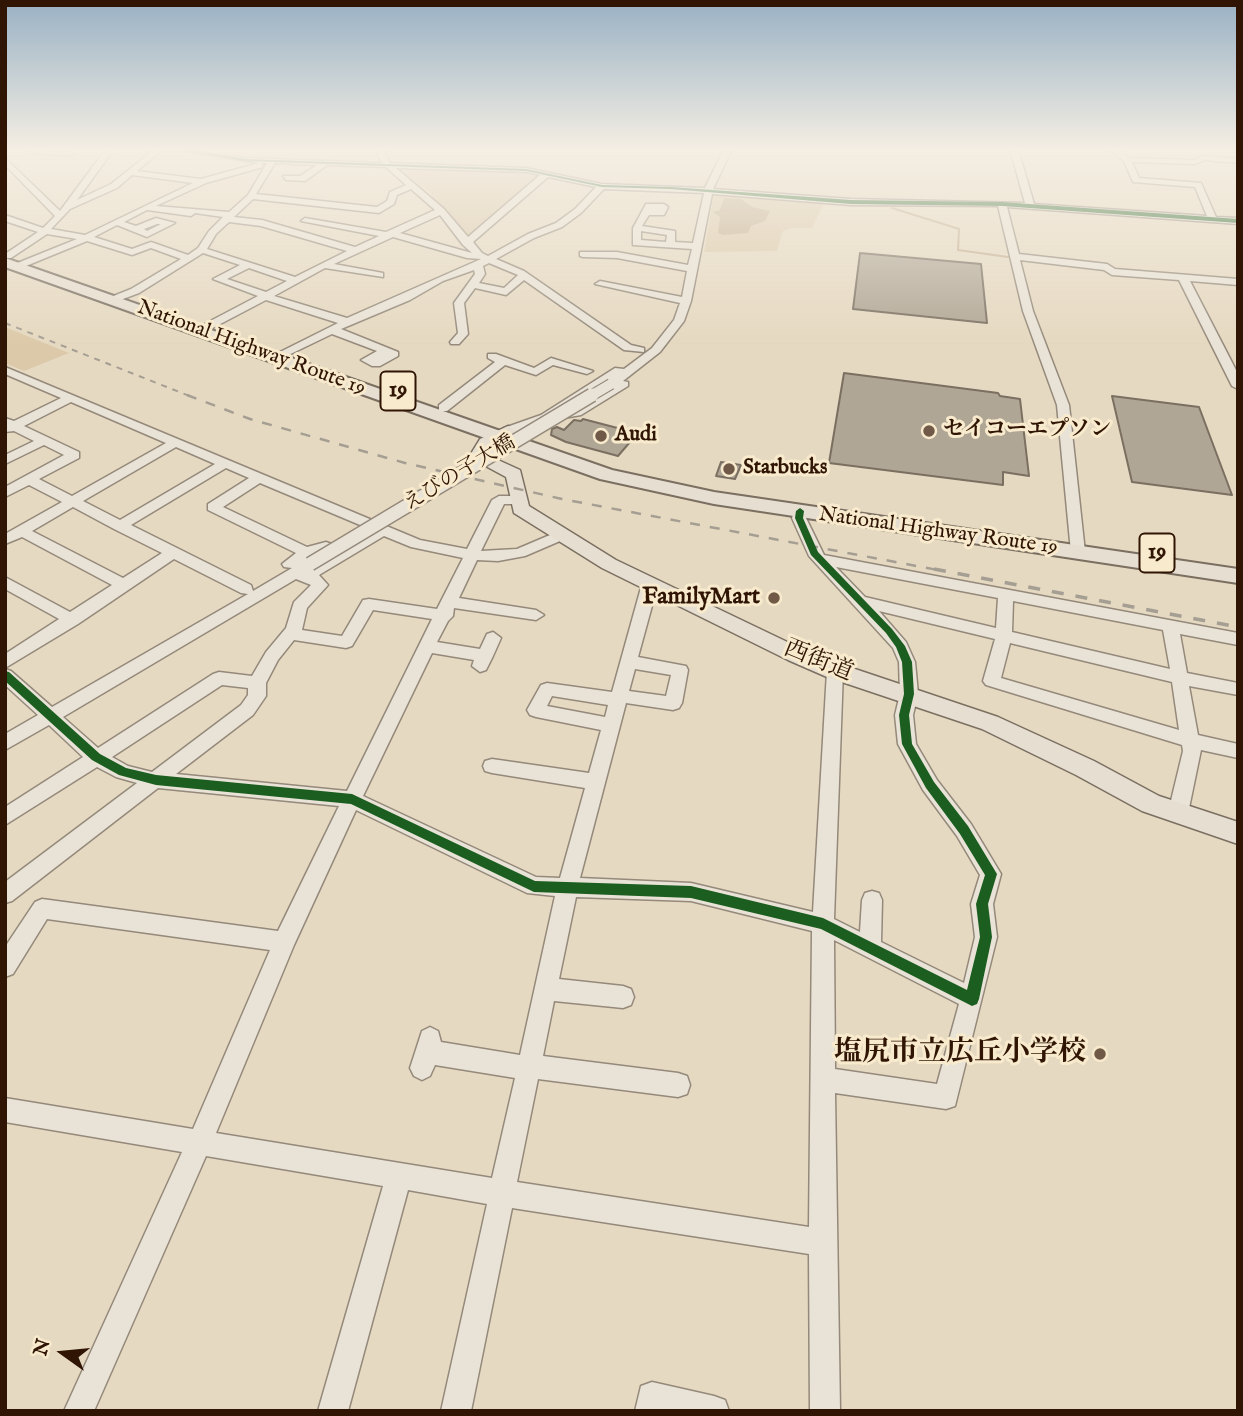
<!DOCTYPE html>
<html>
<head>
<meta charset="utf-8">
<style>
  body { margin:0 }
  #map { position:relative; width:1243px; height:1416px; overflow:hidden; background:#e6d9c1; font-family:"IM FELL English",serif }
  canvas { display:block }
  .frame { position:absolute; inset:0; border:7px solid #301505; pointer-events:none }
  .north { position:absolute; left:28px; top:1318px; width:70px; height:70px; -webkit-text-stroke:5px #f8eacd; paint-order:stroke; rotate:285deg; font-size:19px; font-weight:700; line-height:28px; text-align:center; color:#301505 }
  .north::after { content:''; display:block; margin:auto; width:24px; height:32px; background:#301505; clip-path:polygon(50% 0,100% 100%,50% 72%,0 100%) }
</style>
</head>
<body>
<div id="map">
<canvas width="1243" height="1416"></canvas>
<div class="frame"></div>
<div class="north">N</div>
</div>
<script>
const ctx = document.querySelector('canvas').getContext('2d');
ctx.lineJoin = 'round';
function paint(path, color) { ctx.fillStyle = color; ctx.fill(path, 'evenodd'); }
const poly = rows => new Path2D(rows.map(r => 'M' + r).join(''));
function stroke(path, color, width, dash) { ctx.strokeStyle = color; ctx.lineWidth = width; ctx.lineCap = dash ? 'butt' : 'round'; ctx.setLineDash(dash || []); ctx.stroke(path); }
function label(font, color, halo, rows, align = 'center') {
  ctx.font = font + ' "IM FELL English","Noto Serif JP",serif'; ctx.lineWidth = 6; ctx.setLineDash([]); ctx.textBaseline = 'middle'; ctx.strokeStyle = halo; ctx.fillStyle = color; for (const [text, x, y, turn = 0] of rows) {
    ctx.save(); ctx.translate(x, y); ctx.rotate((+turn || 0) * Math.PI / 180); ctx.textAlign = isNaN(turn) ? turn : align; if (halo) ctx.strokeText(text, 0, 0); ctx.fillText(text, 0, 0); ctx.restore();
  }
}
paint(poly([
  [413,168,519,173,539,176,468,235,459,234,429,192,400,171],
  [714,194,822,202,824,203,812,228,793,228,783,231,777,251,704,252],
  [5,327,69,353,24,371,5,363]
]), '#dcc9a9');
paint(poly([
  [724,198,741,199,752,207,770,211,765,221,751,226,748,233,723,235,718,233,720,217,713,212,720,210]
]), '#c2ad8d');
stroke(poly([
  [892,208,959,229,958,250,1008,257]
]), '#c2ad8d', 2);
const building = poly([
  [860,253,981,264,987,323,853,309,860,253],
  [844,373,998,393,1000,396,1020,399,1029,476,1003,472,1003,485,829,463,844,373],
  [1112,396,1199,407,1232,495,1132,482,1112,396],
  [583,419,629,431,621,439,630,442,618,456,566,442,551,435,552,429,557,427,564,430,574,420,581,421,583,419],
  [721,462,741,465,735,479,716,476,721,462]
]);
paint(building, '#b0a695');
stroke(building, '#7a6f61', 2);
const minor = poly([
  [33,149,71,152,75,154,71,156,30,153,33,149],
  [106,149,114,149,77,200,111,184,155,149,163,149,137,171,201,179,259,163,171,149,245,158,382,163,375,149,383,149,390,163,526,168,602,184,705,188,724,149,732,149,713,189,851,199,1025,203,1010,149,1018,149,1034,204,1207,216,1195,187,1133,182,1124,161,1110,149,1118,149,1129,158,1194,160,1203,156,1238,159,1238,163,1204,160,1195,164,1132,162,1139,178,1201,183,1216,217,1238,218,1238,224,1007,207,1019,254,1107,264,1115,269,1238,279,1238,285,1190,281,1238,374,1238,389,1232,386,1179,280,1112,275,1104,270,1020,260,1033,311,1069,405,1085,552,1078,557,1071,552,1057,405,1023,311,998,206,851,205,712,194,691,301,684,321,660,352,623,381,628,382,628,386,581,415,541,422,508,435,504,434,504,428,541,415,615,368,624,369,652,348,674,320,680,303,595,284,600,281,682,297,687,271,617,258,583,257,580,256,580,252,617,252,688,265,692,249,633,245,633,228,646,204,664,204,668,207,664,215,649,215,642,226,675,231,675,242,693,243,704,193,604,189,581,213,562,227,534,238,496,259,524,271,631,345,644,348,644,352,624,350,524,280,506,295,475,288,464,303,468,334,459,344,451,344,450,342,458,333,454,303,475,274,474,270,443,281,410,300,341,329,398,352,398,356,380,366,372,366,361,360,377,351,332,334,276,361,270,358,272,356,338,323,266,300,205,332,197,332,197,328,258,296,213,279,240,265,203,253,139,293,115,302,111,301,111,297,131,289,181,259,151,248,132,255,87,241,21,268,15,268,15,264,77,239,47,234,11,258,5,258,5,254,38,232,5,221,5,215,43,228,55,216,5,165,5,158,60,211,106,149],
  [261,163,267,163,248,195,229,212,156,206,206,183,263,167,261,163],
  [275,163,317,165,300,176,283,176,286,180,305,181,327,165,386,167,406,185,390,192,387,201,377,207,256,194,275,163],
  [396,168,526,172,540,175,468,237,444,209,396,168],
  [132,175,193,183,85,235,51,229,70,209,117,188,132,175],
  [548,177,596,187,575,209,556,223,528,234,488,256,482,253,473,242,548,177],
  [411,189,435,210,386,232,305,218,301,221,379,236,355,247,262,220,234,217,253,199,379,213,394,204,397,195,411,189],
  [147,210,191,216,195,213,223,217,209,231,198,248,188,255,151,242,132,249,94,237,117,225,147,237,175,223,156,218,136,226,124,222,147,210],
  [440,215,463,245,472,253,400,233,440,215],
  [229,222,261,226,347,251,295,277,207,249,216,234,229,222],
  [157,224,161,224,147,231,144,229,157,224],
  [641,231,667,235,666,242,641,240,641,231],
  [393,237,467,258,481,259,347,318,274,296,325,268,383,277,383,273,334,264,393,237],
  [489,263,518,275,504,288,479,283,485,274,483,266,489,263],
  [249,268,287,281,266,292,227,279,249,268],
  [606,383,610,387,573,409,560,411,606,383],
  [488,354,496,354,534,368,551,358,593,371,587,374,553,365,536,375,505,365,447,411,439,411,439,405,495,362,488,358,488,354],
  [5,367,420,540,467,549,492,500,499,496,517,496,524,500,517,504,504,504,481,551,517,549,557,532,567,532,569,535,567,538,525,556,498,561,477,560,459,598,536,610,544,615,536,620,454,608,453,616,448,621,437,642,480,649,487,634,493,632,501,638,493,656,486,670,480,672,472,666,474,660,432,653,363,796,536,877,560,878,585,788,492,773,485,771,483,766,485,761,492,759,589,773,601,730,536,717,530,715,527,710,541,685,547,683,612,692,642,584,650,579,658,584,638,657,686,666,688,670,682,703,679,708,673,710,626,703,580,878,691,883,813,912,827,671,835,665,841,667,843,671,834,919,860,932,862,900,865,893,872,891,879,893,882,900,881,942,964,983,975,937,971,904,980,875,957,836,923,790,898,744,895,715,900,694,899,662,893,648,809,556,792,518,795,508,800,507,807,511,806,518,824,555,1238,633,1238,645,1180,634,1187,673,1238,683,1238,695,1189,686,1198,735,1238,744,1238,758,1201,750,1188,813,1185,819,1178,821,1171,819,1168,813,1183,751,1182,745,986,685,983,681,995,639,879,611,906,642,915,662,918,694,913,715,916,744,937,780,971,824,1001,874,993,904,997,937,955,1106,946,1109,835,1093,840,1411,810,1411,809,1254,512,1208,471,1411,441,1411,487,1204,408,1190,348,1411,318,1411,383,1186,206,1156,94,1411,64,1411,182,1152,5,1122,5,1098,193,1129,270,950,47,919,13,974,5,977,5,947,35,902,42,899,278,931,339,806,158,788,12,901,5,903,5,882,137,783,116,777,97,767,5,825,5,807,83,757,49,725,5,750,5,734,38,715,5,685,5,669,11,671,52,707,248,594,241,593,174,559,78,624,5,668,5,654,59,619,5,589,5,577,70,612,112,585,22,537,5,544,5,534,62,502,29,485,5,497,5,487,64,455,44,445,5,464,5,455,34,441,14,431,5,432,5,418,14,421,61,398,5,374,5,367],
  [71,402,166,443,72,496,39,479,79,458,79,452,24,426,71,402],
  [176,447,215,464,120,520,83,501,176,447],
  [226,468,249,478,208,504,208,510,296,553,282,564,284,567,292,568,253,591,251,585,131,525,226,468],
  [260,483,372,530,342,548,326,542,307,547,223,507,260,483],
  [73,507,114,529,162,553,123,578,32,531,73,507],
  [384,536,411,547,463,558,437,609,369,599,363,600,342,636,302,630,307,608,328,585,319,575,384,536],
  [320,552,331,555,317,563,306,560,320,552],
  [836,567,998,598,996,628,865,597,836,567],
  [296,579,311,585,294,602,286,628,266,652,252,676,219,672,213,674,98,748,63,717,296,579],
  [1013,601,1163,630,1170,669,1012,632,1013,601],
  [373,610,432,619,347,791,176,774,253,715,266,696,266,683,278,660,294,640,346,648,352,646,373,610],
  [1010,643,1172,682,1179,730,1001,678,1010,643],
  [635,669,671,675,666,696,629,691,635,669],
  [222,685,248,688,248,695,241,705,152,772,128,766,112,757,222,685],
  [552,696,608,705,605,717,547,706,552,696],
  [356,810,527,893,555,896,520,1055,441,1042,438,1031,430,1027,422,1031,410,1068,414,1076,422,1080,430,1076,435,1065,515,1078,492,1178,216,1133,294,945,356,810],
  [576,897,691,901,812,931,809,1227,517,1182,538,1079,678,1097,687,1094,690,1085,687,1076,678,1073,543,1056,554,1001,623,1008,631,1005,634,997,631,989,623,986,559,979,576,897],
  [834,940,959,1004,937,1084,835,1069,834,940],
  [652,1382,714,1396,725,1400,729,1411,635,1411,641,1386,652,1382]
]);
const major = poly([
  [508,426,516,431,514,434,492,446,487,455,520,470,529,506,616,560,804,650,843,665,998,717,1094,761,1159,796,1238,822,1238,844,1142,811,1076,775,982,729,827,677,788,660,602,568,514,513,506,477,469,457,480,439,508,426]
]);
const highway = poly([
  [5,258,612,470,714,492,1238,569,1238,583,714,504,600,479,5,267,5,258]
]);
stroke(minor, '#94897a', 3);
stroke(major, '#7a6f61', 3);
stroke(highway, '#7a6f61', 4);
paint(minor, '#e9e3d7');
paint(major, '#e6ded0');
paint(highway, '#e6ded0');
stroke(poly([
  [5,323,192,397]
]), '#a59e93', 2, [6, 6]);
stroke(poly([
  [187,395,250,419,405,463,562,499,943,571]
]), '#a59e93', 2.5, [10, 10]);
stroke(poly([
  [934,569,1238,627]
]), '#a59e93', 3.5, [12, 12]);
const minorBridgeFar1 = poly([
  [589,397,611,384]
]);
const minorBridge = poly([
  [310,564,592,395]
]);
stroke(minorBridgeFar1, '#94897a', 12, []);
stroke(minorBridge, '#94897a', 16, []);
stroke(minorBridgeFar1, '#e9e3d7', 10);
stroke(minorBridge, '#e9e3d7', 13);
paint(poly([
  [173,149,182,149,245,159,526,169,602,185,671,187,851,200,1002,202,1238,219,1238,223,1002,206,851,204,671,189,602,187,526,171,245,161,173,149],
  [800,508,804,511,803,518,818,552,892,629,905,646,912,662,914,694,909,715,912,744,934,782,968,826,997,874,988,904,992,937,979,999,977,1004,972,1006,821,929,691,898,534,892,351,804,156,785,119,775,92,760,5,681,5,671,9,672,100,754,126,768,156,775,352,794,535,881,691,886,823,918,967,990,980,937,976,904,985,875,960,834,926,788,902,744,899,715,904,694,902,662,896,647,886,633,811,555,795,518,796,511,800,508]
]), '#1b5e20');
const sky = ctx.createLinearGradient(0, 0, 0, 347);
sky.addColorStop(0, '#99b1c4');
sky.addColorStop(0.43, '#f4eee3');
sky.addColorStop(1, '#f4eee300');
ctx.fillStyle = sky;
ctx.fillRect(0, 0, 1243, 347);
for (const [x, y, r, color] of [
  [929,431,7,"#705a47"],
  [601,436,7,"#705a47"],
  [729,469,7,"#705a47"],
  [774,598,7,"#705a47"],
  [1100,1054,7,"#705a47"]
]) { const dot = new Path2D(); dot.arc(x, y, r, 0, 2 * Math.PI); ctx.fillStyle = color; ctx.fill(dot); stroke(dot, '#f8eacd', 2.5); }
label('21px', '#301505', '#f8eacd', [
  ["National Highway Route 19",251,349,20],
  ["えびの子大橋",460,474,-31],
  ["National Highway Route 19",938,532,8]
]);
label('bold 21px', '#301505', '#f8eacd', [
  ["セイコーエプソン",943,431],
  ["Audi",615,436],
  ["Starbucks",743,469]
], 'left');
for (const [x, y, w] of [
  [398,391,35],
  [1157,553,35]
]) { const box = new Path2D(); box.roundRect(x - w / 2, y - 19.5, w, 39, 5); ctx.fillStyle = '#f8eacd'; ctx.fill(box); stroke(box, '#301505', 2); }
label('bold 23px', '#301505', null, [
  ["19",398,391],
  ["19",1157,553]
]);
label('bold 24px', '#301505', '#f8eacd', [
  ["FamilyMart",760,598]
], 'right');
label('24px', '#301505', '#f8eacd', [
  ["西街道",818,662,22]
]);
label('bold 28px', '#301505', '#f8eacd', [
  ["塩尻市立広丘小学校",1086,1054]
], 'right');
</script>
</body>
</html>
